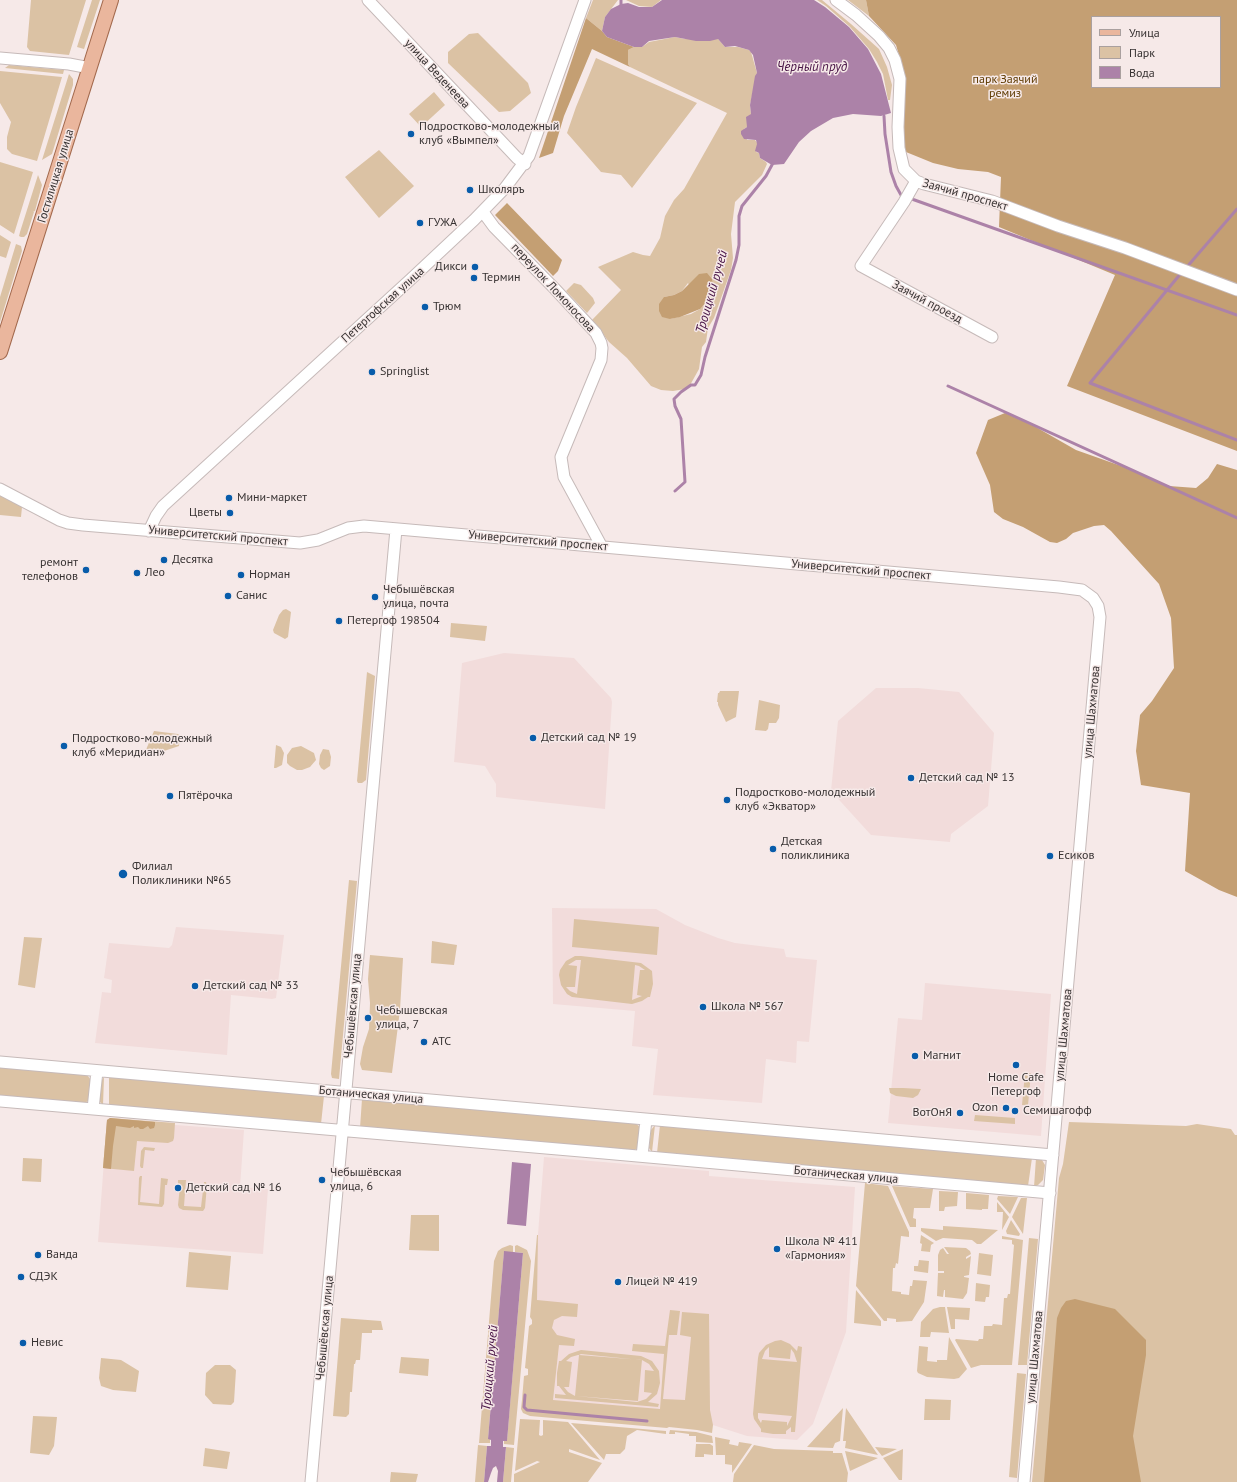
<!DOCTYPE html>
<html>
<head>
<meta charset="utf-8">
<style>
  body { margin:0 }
  #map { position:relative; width:1237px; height:1482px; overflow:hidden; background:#f6e9e8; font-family:"PT Sans",sans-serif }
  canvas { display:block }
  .legend { position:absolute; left:1091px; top:16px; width:130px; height:72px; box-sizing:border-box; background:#f6e9e8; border:1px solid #aaa09f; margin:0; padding:5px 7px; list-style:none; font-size:12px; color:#373232 }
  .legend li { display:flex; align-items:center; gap:8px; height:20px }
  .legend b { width:20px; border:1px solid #aaa09f }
</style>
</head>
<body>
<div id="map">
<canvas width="1237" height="1482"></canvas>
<ul class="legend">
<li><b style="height:5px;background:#eab69d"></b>Улица</li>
<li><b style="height:11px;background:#dbc2a4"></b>Парк</li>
<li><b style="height:11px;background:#ac82a8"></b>Вода</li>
</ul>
</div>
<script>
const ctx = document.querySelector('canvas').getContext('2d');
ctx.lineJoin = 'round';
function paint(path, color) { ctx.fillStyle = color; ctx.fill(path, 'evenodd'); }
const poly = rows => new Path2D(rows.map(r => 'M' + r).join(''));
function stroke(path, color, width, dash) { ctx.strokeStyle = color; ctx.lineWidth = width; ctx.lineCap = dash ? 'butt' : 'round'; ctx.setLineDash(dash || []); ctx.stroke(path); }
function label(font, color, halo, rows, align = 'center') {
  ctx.font = font + ' "PT Sans",sans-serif'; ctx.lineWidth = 3; ctx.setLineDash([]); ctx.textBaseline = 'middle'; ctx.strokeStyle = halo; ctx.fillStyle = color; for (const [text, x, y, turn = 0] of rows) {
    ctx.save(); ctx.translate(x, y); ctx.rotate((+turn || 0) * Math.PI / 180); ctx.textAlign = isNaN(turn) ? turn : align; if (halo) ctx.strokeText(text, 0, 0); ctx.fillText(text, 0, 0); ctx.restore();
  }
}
paint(poly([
  [504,653,574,658,611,698,612,702,605,809,496,797,496,784,485,766,454,762,462,663],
  [876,688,918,688,959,692,994,733,988,806,951,834,950,842,871,835,831,791,838,721],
  [552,908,656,909,685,925,718,938,735,943,784,949,786,957,817,960,809,1042,797,1041,796,1063,766,1059,762,1103,653,1095,658,1049,632,1046,635,1011,553,1004],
  [176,927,284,935,276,998,272,999,231,995,227,1055,95,1043,102,992,111,993,112,980,104,978,109,943,169,948,172,945],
  [925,983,1051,994,1041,1136,888,1123,898,1018,922,1020],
  [107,1120,244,1130,240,1187,268,1189,263,1254,98,1242],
  [544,1157,709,1171,709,1176,855,1187,846,1332,813,1424,797,1440,747,1436,688,1417,530,1401,536,1260]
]), '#f2dcdb');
paint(poly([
  [31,0,86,0,69,55,30,51,27,47],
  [92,0,100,0,84,49,77,47],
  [593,0,618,0,605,17,602,31,586,18],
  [626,0,661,0,652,7,639,6],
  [817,0,822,0,851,24,879,49,887,67,892,85,890,100,888,100,883,74,877,62,869,49,850,27,826,6],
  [848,0,866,0,869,16],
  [478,33,528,83,531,93,510,111,499,112,448,63,448,52,469,34],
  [675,37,685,39,718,39,725,47,738,47,749,50,751,52,757,73,750,105,751,114,747,127,744,129,747,140,755,140,758,144,756,152,759,153,760,158,766,162,767,164,762,175,735,202,731,234,733,258,731,270,714,318,708,328,706,342,702,347,699,369,689,387,685,389,673,391,661,390,651,386,627,358,609,342,592,320,621,290,598,267,633,252,643,255,650,256,660,238,665,216,674,200,684,189,727,113,630,67,628,64,628,50,634,47,642,47,649,42],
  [688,283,700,309,691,314,670,319,664,297,674,295,682,291],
  [596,58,697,103,632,188,621,175,601,172,567,133,576,107],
  [9,65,64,70,63,74,5,68],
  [0,71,62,77,37,161,12,154,7,149,7,137,11,122,0,103],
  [69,74,73,79,73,85,52,154,42,160],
  [434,92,445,105,421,127,409,114],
  [379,150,414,186,379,218,345,177],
  [0,162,33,172,14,234,0,225],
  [38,175,42,185,35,211,33,212,34,212,27,234,24,237,21,237,19,236,20,232],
  [0,235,11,242,6,258,0,256],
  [16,244,21,246,22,251,0,322,0,297],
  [574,283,581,285,593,298,595,303,587,313,566,291],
  [0,495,22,507,21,517,0,515],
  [286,609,291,612,288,637,285,639,274,633,273,630,279,615,283,610],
  [451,623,487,626,485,641,450,637],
  [367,672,375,676,366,780,362,783,358,783,357,781],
  [720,691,739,691,736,717,726,722,718,705,718,702,717,702,718,693,719,693],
  [759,700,780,705,779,718,776,723,769,723,768,729,766,731,755,730],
  [154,731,178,734,180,736,179,746,152,755,145,752],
  [276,745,281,747,284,753,282,765,276,768,274,768],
  [301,746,314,753,316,760,310,767,302,770,297,770,290,766,287,763,287,755,292,748],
  [323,749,329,750,331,757,330,766,324,770,321,768,319,764,320,755],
  [349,880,357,881,339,1079,332,1078,331,1074],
  [574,919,659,927,657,955,572,947],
  [24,937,42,938,35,988,18,985],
  [432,941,457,945,454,965,431,963],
  [370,955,403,958,400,1010,392,1073,362,1070,360,1064,363,1047,369,1029,370,1003,368,979],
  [575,956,581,956,641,963,652,971,653,984,650,997,648,997,642,1001,632,1004,572,997,567,994,561,985,559,975,560,970,566,961],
  [576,960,581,960,577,994,570,991,566,987,575,987,577,966,568,965],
  [635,965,639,966,645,970,640,970,637,995,642,996,632,1000],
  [0,1067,87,1075,91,1080,89,1098,88,1101,83,1104,0,1096],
  [1025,1073,1031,1073,1028,1105,1022,1105],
  [104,1077,103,1105,100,1102,99,1098,102,1080],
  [109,1077,324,1096,321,1124,109,1106],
  [889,1088,903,1088,921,1089,918,1095,913,1098,896,1096,890,1093],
  [362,1099,635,1123,640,1127,638,1148,633,1151,360,1128],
  [975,1115,1015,1118,1015,1124,974,1121],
  [110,1118,175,1123,174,1138,173,1141,168,1143,137,1141,134,1171,103,1168,107,1120],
  [1069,1122,1186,1126,1197,1124,1231,1129,1235,1135,1237,1135,1237,1482,1032,1482,1059,1178,1063,1164],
  [655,1125,652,1152,649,1148,651,1130],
  [660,1125,1032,1158,1028,1186,657,1153],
  [144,1147,155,1148,154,1151,145,1150,143,1168,141,1168,140,1166,141,1151],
  [23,1158,42,1159,41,1182,22,1181],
  [1036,1158,1042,1160,1045,1165,1043,1180,1038,1185,1034,1187],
  [140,1176,142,1176,140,1202,159,1204,161,1178,168,1179,167,1185,165,1185,164,1204,162,1207,138,1205,139,1178],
  [178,1180,186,1180,184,1206,201,1207,204,1182,206,1182,207,1185,205,1208,203,1211,183,1210,179,1208,178,1205,180,1186,178,1186],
  [865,1183,888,1186,909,1232,909,1237,901,1236,898,1264,896,1263,895,1268,893,1268,892,1291,901,1292,901,1294,909,1295,910,1286,912,1286,913,1280,927,1281,924,1302,912,1321,896,1322,896,1319,887,1318,887,1321,884,1321,856,1286],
  [892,1186,933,1189,930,1208,914,1208,913,1218,916,1219,916,1227,910,1227],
  [939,1191,958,1192,957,1206,945,1207,944,1211,939,1211],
  [966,1193,989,1195,988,1209,982,1209,982,1210,966,1209],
  [998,1196,1018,1197,1010,1214,997,1199],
  [1021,1198,1027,1198,1023,1234,1012,1217],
  [997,1202,1009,1217,1002,1230,1003,1212,997,1212],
  [411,1215,439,1215,439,1251,409,1250],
  [1011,1220,1020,1234,1019,1236,1007,1234,1006,1231],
  [943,1226,974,1228,998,1230,981,1244,977,1244,972,1240,943,1238,936,1241,921,1231,921,1228,943,1230],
  [537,1235,538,1235,537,1300,578,1304,577,1317,562,1316,554,1320,552,1328,557,1335,575,1339,574,1346,559,1345,553,1400,660,1409,664,1354,632,1351,633,1344,665,1346,670,1310,680,1311,677,1335,669,1335,663,1399,685,1400,691,1337,680,1335,682,1312,709,1314,710,1410,713,1425,712,1433,697,1430,669,1427,667,1428,530,1416,523,1413,521,1409,522,1400,524,1376,528,1375,528,1369,525,1368,529,1326,532,1324,532,1320,530,1317],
  [921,1235,934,1243,931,1245,930,1252,921,1251,922,1244,920,1243],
  [1002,1236,1023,1240,1012,1365,981,1365,971,1368,955,1340,956,1339,978,1341,979,1339,983,1339,984,1326,992,1326,993,1324,1002,1325,1004,1298,1007,1298,1008,1294,1010,1294,1014,1245,1012,1244,1012,1240,1002,1239],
  [1029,1238,1038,1239,1027,1365,1018,1365],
  [510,1245,513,1246,513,1252,504,1252,488,1439,490,1439,490,1443,479,1443,494,1261,498,1251,502,1248],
  [517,1245,527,1250,531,1261,514,1445,504,1444,504,1440,507,1440,523,1253,515,1252,515,1246],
  [944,1247,966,1248,970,1251,971,1254,966,1257,966,1259,971,1256,969,1275,964,1276,964,1277,969,1278,967,1293,963,1299,945,1297,945,1290,944,1290,943,1297,937,1296,938,1273,944,1273,944,1271,938,1271,938,1255,940,1250,943,1248,947,1254,949,1254],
  [189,1252,231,1256,228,1290,186,1287],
  [979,1253,993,1255,991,1276,977,1274],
  [919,1260,929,1261,928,1273,914,1271,914,1266,918,1266],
  [976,1283,990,1285,989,1297,986,1297,985,1302,975,1301],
  [856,1290,881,1321,881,1326,854,1323],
  [940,1307,945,1307,949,1333,931,1332,930,1337,920,1337,921,1322,933,1309],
  [947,1307,970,1308,969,1320,955,1319,955,1329,951,1329],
  [341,1318,381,1321,383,1330,372,1330,372,1333,362,1333,360,1360,356,1360,355,1364,354,1364,352,1392,350,1392,349,1414,346,1417,333,1416],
  [949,1337,967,1369,959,1378,954,1379,927,1377,918,1373,917,1371,919,1346,928,1347,927,1361,937,1362,937,1360,947,1360],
  [781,1340,790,1344,797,1351,798,1346,802,1347,795,1432,791,1432,791,1427,786,1431,786,1434,773,1434,761,1432,761,1429,754,1419,753,1414,758,1358,759,1353,766,1345,775,1341],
  [769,1347,769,1357,790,1359,791,1349,794,1353,797,1362,762,1359,765,1351],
  [758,1413,792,1416,787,1426,787,1422,762,1420,761,1423,758,1418],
  [581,1350,641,1356,652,1361,659,1371,660,1383,657,1394,648,1402,659,1404,658,1407,555,1398,555,1394,566,1395,559,1386,557,1386,557,1373,559,1361,561,1361,569,1354],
  [581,1354,640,1360,642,1360,579,1355],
  [578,1355,579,1355,575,1396,568,1392,564,1387,569,1387,572,1362,566,1361,571,1357],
  [642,1360,649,1364,654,1371,645,1370,644,1392,652,1393,646,1399,637,1402,576,1396,638,1401],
  [401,1357,429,1359,428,1376,399,1373],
  [101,1358,121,1360,139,1371,136,1392,113,1390,101,1386,99,1378],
  [215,1365,230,1365,236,1370,234,1402,231,1405,213,1404,205,1395,206,1373],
  [1017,1373,1026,1374,1017,1478,1009,1477],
  [925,1399,951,1400,950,1420,924,1420],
  [843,1408,840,1441,835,1443,833,1448,807,1447],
  [846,1408,878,1455,845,1448,846,1441,843,1441],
  [33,1416,57,1417,54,1446,49,1455,30,1453],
  [520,1419,540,1420,539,1435,541,1436,543,1435,543,1420,568,1422,600,1460,569,1449,569,1452,602,1463,588,1482,514,1482,514,1474,540,1462,537,1461,515,1471],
  [571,1423,666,1431,666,1434,637,1430,627,1436,625,1449,620,1454,606,1454,604,1460],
  [670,1430,696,1432,712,1436,713,1443,696,1442,696,1436,689,1436,689,1434,675,1432,675,1434,669,1434],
  [715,1437,730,1440,729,1444,738,1446,739,1442,752,1444,732,1473,732,1465,725,1464,725,1455,716,1455],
  [696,1444,710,1444,713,1446,713,1455,704,1454,704,1457,695,1457],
  [478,1445,487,1446,484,1482,475,1482],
  [754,1445,774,1449,833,1451,833,1453,842,1453,848,1473,847,1482,733,1482,734,1474],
  [506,1447,514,1448,511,1482,503,1482],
  [875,1447,897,1449,882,1456],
  [205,1448,230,1452,227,1469,203,1466],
  [903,1449,902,1480,899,1480,883,1458],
  [845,1451,878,1458,850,1471],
  [391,1472,418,1474,416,1482,390,1482]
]), '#dbc2a4');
paint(poly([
  [866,0,1237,0,1237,451,1067,386,1115,275,999,227,1001,177,988,172,958,169,933,163,906,152,902,139,903,69,896,45,869,16],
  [1092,17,1220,17,1220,87,1092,87],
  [586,18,602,31,607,37,634,47,628,50,628,64,630,67,592,49,564,116,553,153,539,158],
  [507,203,562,260,558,271,553,276,495,215],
  [707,273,712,279,713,288,711,296,700,309,680,317,670,319,662,317,659,311,659,304,664,297,674,295,682,291,699,274],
  [1005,413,1034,426,1076,450,1124,467,1169,486,1196,488,1208,478,1217,464,1237,470,1237,897,1219,890,1185,871,1190,793,1141,785,1136,751,1140,715,1152,701,1174,668,1171,618,1159,584,1111,531,1104,525,1094,526,1073,533,1066,539,1057,543,1050,542,1023,527,1003,519,994,512,990,485,976,453,988,420],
  [110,1118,155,1122,155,1125,154,1128,150,1129,148,1126,143,1129,140,1129,138,1127,134,1128,134,1126,130,1128,116,1126,113,1146,111,1169,103,1168,107,1120],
  [1075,1299,1115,1309,1146,1340,1146,1355,1133,1436,1141,1482,1044,1482,1057,1318,1061,1308,1066,1301]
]), '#c49f73');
paint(poly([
  [662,0,814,0,825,7,849,27,868,49,881,74,891,113,881,116,853,114,833,118,811,131,799,142,784,164,772,165,760,158,759,153,755,151,757,144,756,140,744,139,741,134,741,131,747,127,746,117,751,114,750,105,755,76,757,73,753,55,749,50,735,46,725,47,718,39,710,41,696,41,675,37,649,41,642,47,634,47,607,37,602,31,605,17,611,9,621,4,628,3,639,7,652,7],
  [512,1162,531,1164,526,1226,507,1224],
  [504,1251,523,1253,507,1441,503,1441,503,1447,506,1447,503,1482,497,1482,498,1471,496,1466,493,1468,491,1473,488,1482,484,1482,487,1446,491,1446,491,1440,488,1439]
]), '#ac82a8');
stroke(poly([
  [621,6,621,0],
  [884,116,885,134,891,172,896,186,901,195,904,196],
  [909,198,1237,315],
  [1186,268,1237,209],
  [1182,272,1090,383,1237,440],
  [948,386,1237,518],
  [675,491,685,482,681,419,675,406,674,399,681,392,691,385,695,385,701,375,705,357,736,260,739,245,739,216,742,206,766,176,773,163],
  [525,1395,524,1407,527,1410,647,1421]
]), '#ac82a8', 3);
const minor = poly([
  [368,0,517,158,525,164],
  [836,0,856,15,879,36,889,48,895,60,900,79,898,127,899,148,904,169,916,181,924,184,992,201,1058,226,1125,248,1237,290],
  [0,58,69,64,90,68],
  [916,181,904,202,861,266,992,337],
  [483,212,494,227,555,289,596,333,601,343,602,348,601,360,561,457,564,477,602,547],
  [0,489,59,520,68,523,83,525,300,543,318,540,348,528,364,526,1059,587,1082,590,1093,598,1098,606,1100,617,1024,1482],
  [149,531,156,516,163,506,411,279,474,220,505,188,529,156,585,0],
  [0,1062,1053,1155],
  [0,1101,604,1153,1050,1193],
  [93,1109,97,1071],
  [642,1156,646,1120],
  [311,1482,396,529]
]);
const major = poly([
  [0,352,111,0]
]);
stroke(minor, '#c6bab9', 13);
stroke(major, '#a2694d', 16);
stroke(minor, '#fff', 11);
stroke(major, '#eab69d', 14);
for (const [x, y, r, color] of [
  [411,134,4,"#085caa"],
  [470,190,4,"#085caa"],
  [420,223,4,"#085caa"],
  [475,267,4,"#085caa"],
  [474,278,4,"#085caa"],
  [425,307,4,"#085caa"],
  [372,372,4,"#085caa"],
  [229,498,4,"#085caa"],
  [230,513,4,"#085caa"],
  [164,560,4,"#085caa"],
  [86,570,4,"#085caa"],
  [137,573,4,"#085caa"],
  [241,575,4,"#085caa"],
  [228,596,4,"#085caa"],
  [375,597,4,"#085caa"],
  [339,621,4,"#085caa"],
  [533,738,4,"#085caa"],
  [64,746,4,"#085caa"],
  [911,778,4,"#085caa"],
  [170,796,4,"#085caa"],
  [727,800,4,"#085caa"],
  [773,849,4,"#085caa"],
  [1050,856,4,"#085caa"],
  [123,874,5,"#085caa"],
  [195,986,4,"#085caa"],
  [703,1007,4,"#085caa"],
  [368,1018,4,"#085caa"],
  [424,1042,4,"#085caa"],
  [915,1056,4,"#085caa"],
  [1016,1065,4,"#085caa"],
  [1006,1108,4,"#085caa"],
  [1015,1111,4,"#085caa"],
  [960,1113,4,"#085caa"],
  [322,1180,4,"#085caa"],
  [178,1188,4,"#085caa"],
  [777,1249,4,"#085caa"],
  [38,1255,4,"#085caa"],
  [21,1277,4,"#085caa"],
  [618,1282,4,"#085caa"],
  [23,1343,4,"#085caa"]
]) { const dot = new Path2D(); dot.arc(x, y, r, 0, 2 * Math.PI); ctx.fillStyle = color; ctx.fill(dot); stroke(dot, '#f6e9e8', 1.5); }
label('12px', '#373232', '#f6e9e8', [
  ["улица Веденеева",437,74,47],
  ["Гостилицкая улица",56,176,-73],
  ["Заячий проспект",965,195,16],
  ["переулок Ломоносова",553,288,47],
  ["Заячий проезд",927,302,28],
  ["Петергофская улица",383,305,-42],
  ["Университетский проспект",218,536,5],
  ["Университетский проспект",538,541,5],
  ["Университетский проспект",861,570,5],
  ["улица Шахматова",1092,712,-85],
  ["Чебышёвская улица",353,1006,-85],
  ["улица Шахматова",1064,1035,-85],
  ["Ботаническая улица",371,1095,5],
  ["Ботаническая улица",846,1175,5],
  ["Чебышёвская улица",325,1328,-85],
  ["улица Шахматова",1035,1357,-85]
]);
label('12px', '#5e3a00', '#f6e9e8', [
  ["парк Заячий",1005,80],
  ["ремиз",1005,94]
]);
label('12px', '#373232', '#f6e9e8', [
  ["Подростково-молодежный",419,127],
  ["клуб «Вымпел»",419,141],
  ["Школяръ",478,190],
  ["ГУЖА",428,223],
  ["Дикси",467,267,"right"],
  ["Термин",482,278],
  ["Трюм",433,307],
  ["Springlist",380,372],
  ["Мини-маркет",237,498],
  ["Цветы",222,513,"right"],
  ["Десятка",172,560],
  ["ремонт",78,563,"right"],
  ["телефонов",78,577,"right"],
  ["Лео",145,573],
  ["Норман",249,575],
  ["Чебышёвская",383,590],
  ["улица, почта",383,604],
  ["Санис",236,596],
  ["Петергоф 198504",347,621],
  ["Детский сад № 19",541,738],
  ["Подростково-молодежный",72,739],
  ["клуб «Меридиан»",72,753],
  ["Детский сад № 13",919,778],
  ["Подростково-молодежный",735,793],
  ["клуб «Экватор»",735,807],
  ["Пятёрочка",178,796],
  ["Детская",781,842],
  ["поликлиника",781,856],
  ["Есиков",1058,856],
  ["Филиал",132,867],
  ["Поликлиники №65",132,881],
  ["Детский сад № 33",203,986],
  ["Школа № 567",711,1007],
  ["Чебышевская",376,1011],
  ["улица, 7",376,1025],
  ["АТС",432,1042],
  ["Магнит",923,1056],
  ["Home Cafe",1016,1078,"center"],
  ["Петергоф",1016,1092,"center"],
  ["Ozon",998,1108,"right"],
  ["Семишагофф",1023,1111],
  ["ВотОнЯ",952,1113,"right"],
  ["Чебышёвская",330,1173],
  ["улица, 6",330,1187],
  ["Детский сад № 16",186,1188],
  ["Школа № 411",785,1242],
  ["«Гармония»",785,1256],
  ["Ванда",46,1255],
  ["СДЭК",29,1277],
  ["Лицей № 419",626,1282],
  ["Невис",31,1343]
], 'left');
label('italic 13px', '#461244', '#f6e9e8', [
  ["Чёрный пруд",812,67],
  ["Троицкий ручей",712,292,-74],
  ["Троицкий ручей",490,1368,-85]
]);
</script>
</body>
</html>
